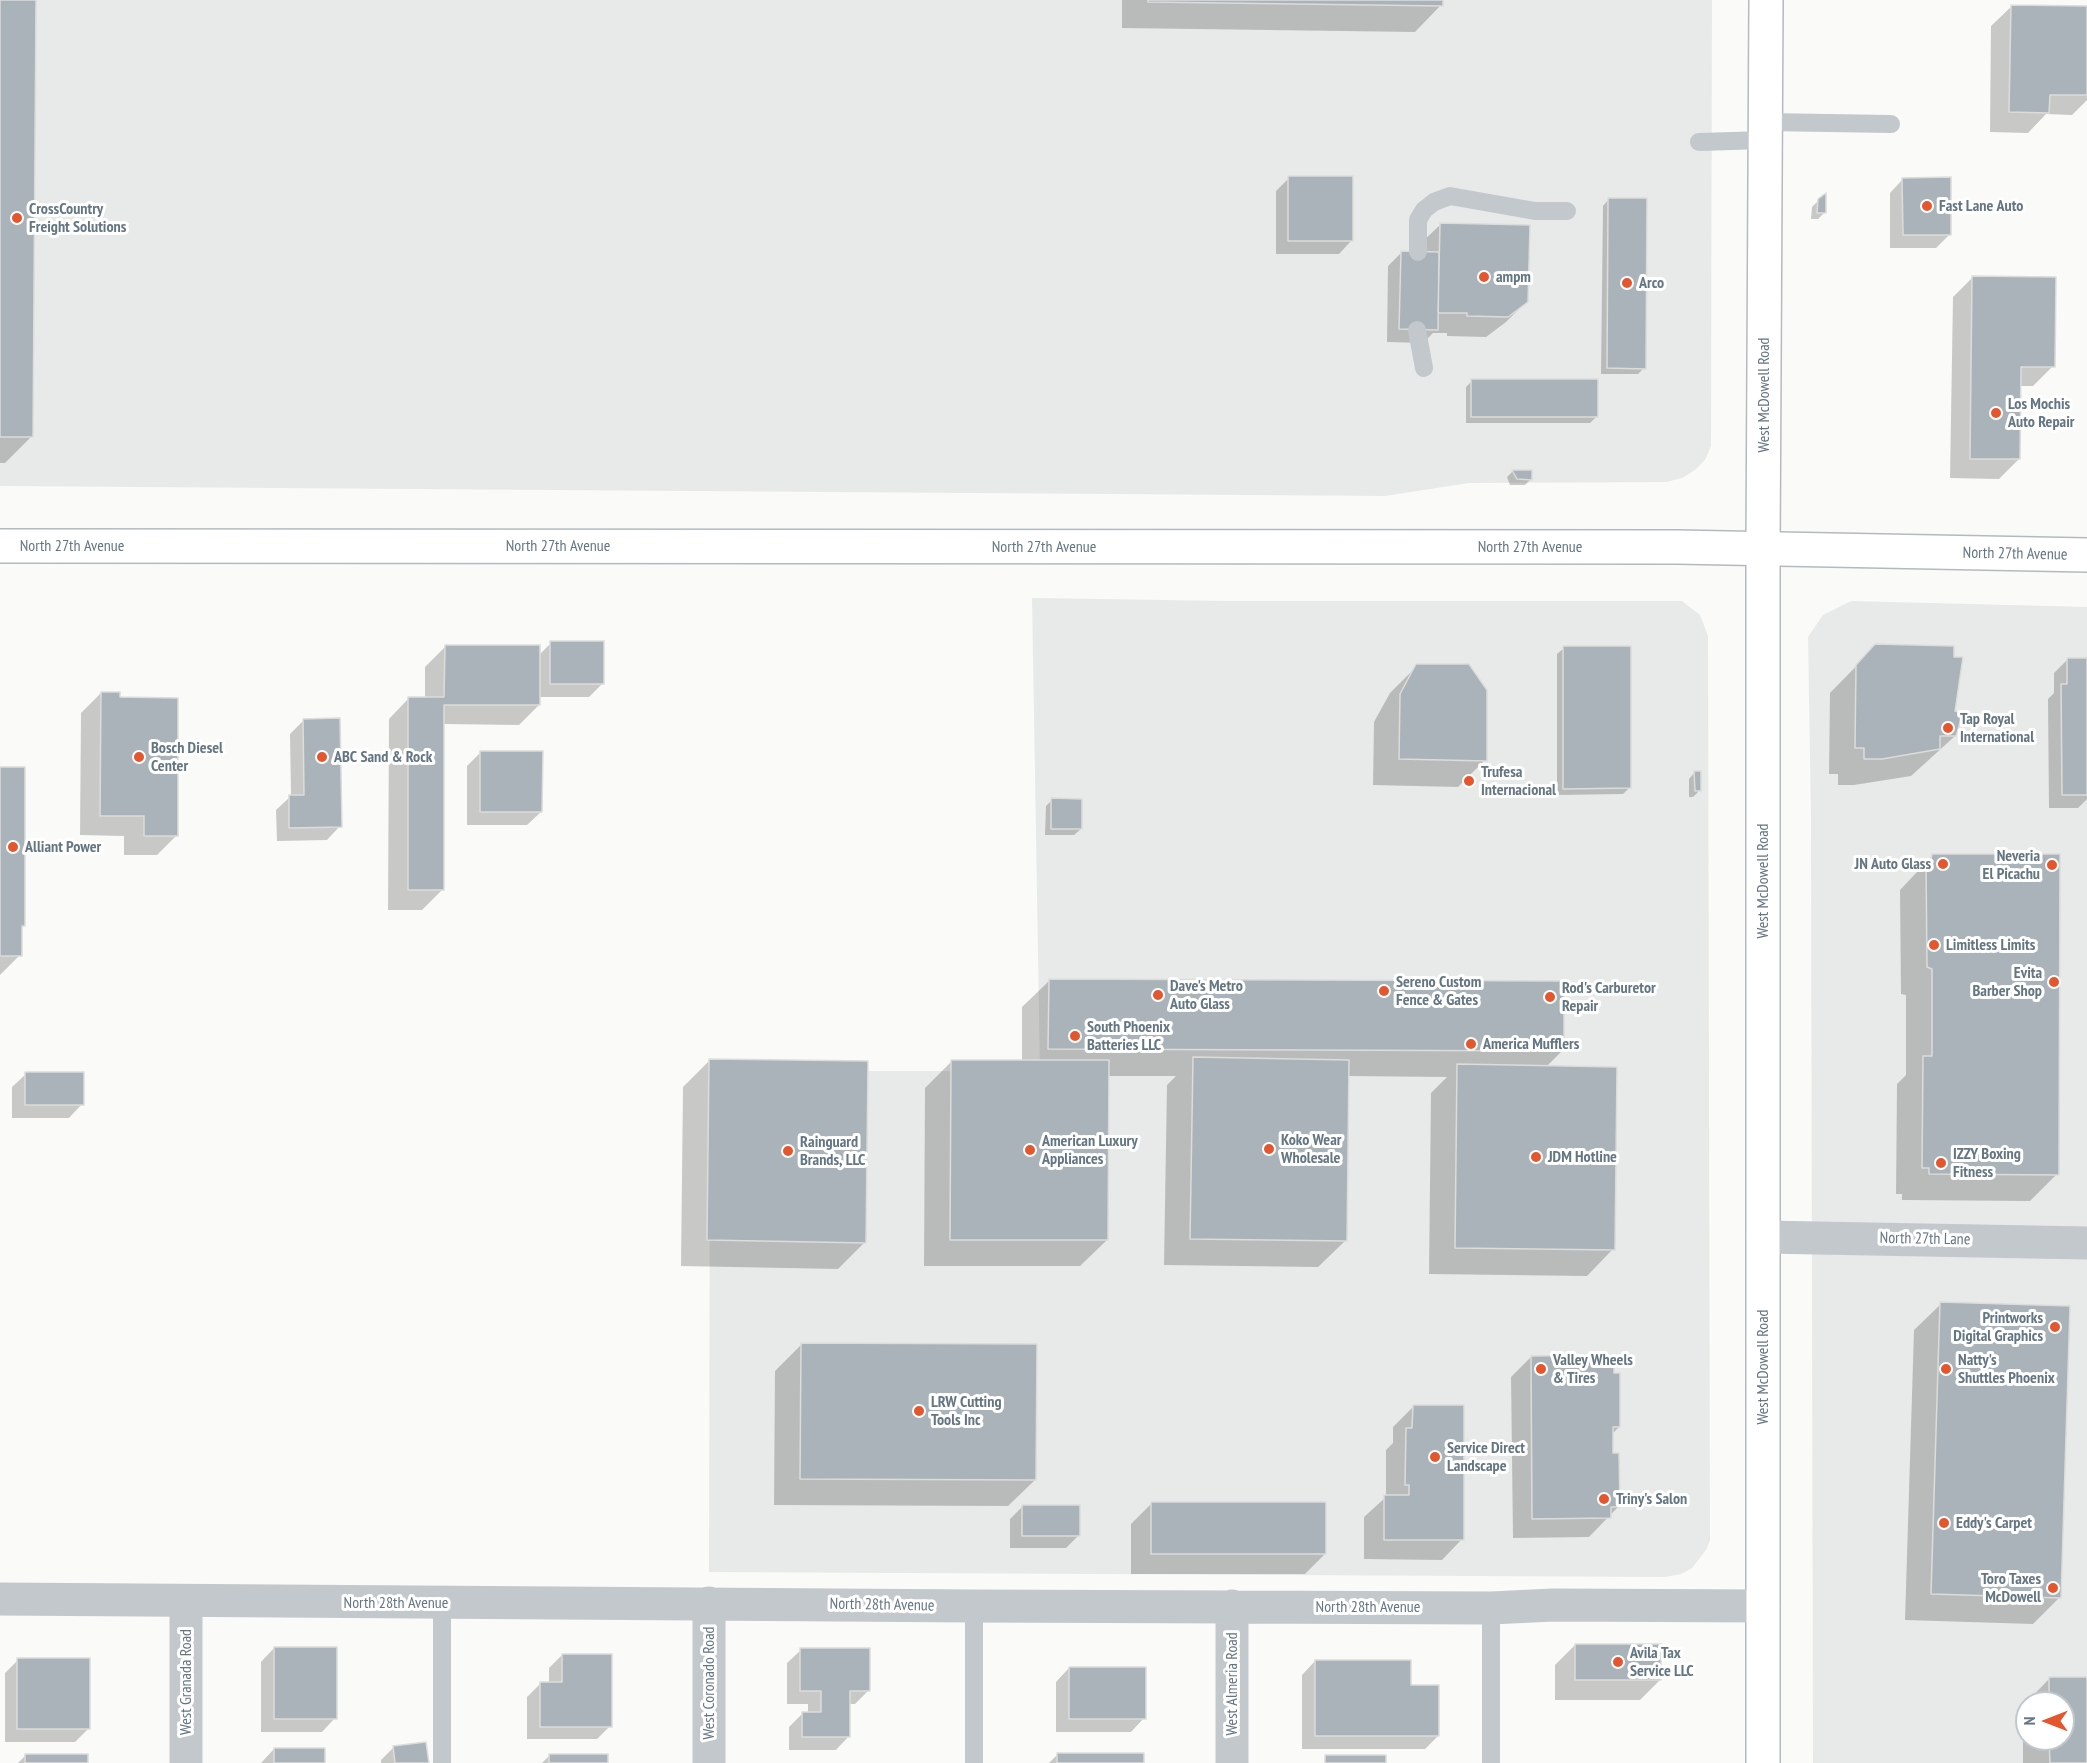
<!DOCTYPE html>
<html>
<head>
<meta charset="utf-8">
<style>
  body { margin:0 }
  #map { position:relative; width:2087px; height:1763px; overflow:hidden; background:#fafaf8; font-family:"PT Sans Narrow",sans-serif }
  canvas { display:block }
  .north { position:absolute; left:2015px; top:1691px; width:60px; height:60px; box-sizing:border-box; background:#fff; border:2px solid #c1c8cd; border-radius:50%; rotate:270deg; font-size:16px; font-weight:700; line-height:24px; text-align:center; color:#657683 }
  .north::after { content:''; display:block; margin:auto; width:21px; height:27px; background:#e4572e; clip-path:polygon(50% 0,100% 100%,50% 72%,0 100%) }
</style>
</head>
<body>
<div id="map">
<canvas width="2087" height="1763"></canvas>
<div class="north">N</div>
</div>
<script>
const ctx = document.querySelector('canvas').getContext('2d');
ctx.lineJoin = 'round';
function paint(path, color) { ctx.fillStyle = color; ctx.fill(path, 'evenodd'); }
const poly = rows => new Path2D(rows.map(r => 'M' + r).join(''));
function stroke(path, color, width, dash) { ctx.strokeStyle = color; ctx.lineWidth = width; ctx.lineCap = dash ? 'butt' : 'round'; ctx.setLineDash(dash || []); ctx.stroke(path); }
function label(font, color, halo, rows, align = 'center') {
  ctx.font = font + ' "PT Sans Narrow",sans-serif'; ctx.lineWidth = 6; ctx.setLineDash([]); ctx.textBaseline = 'middle'; ctx.strokeStyle = halo; ctx.fillStyle = color; for (const [text, x, y, turn = 0] of rows) {
    ctx.save(); ctx.translate(x, y); ctx.rotate((+turn || 0) * Math.PI / 180); ctx.textAlign = isNaN(turn) ? turn : align; if (halo) ctx.strokeText(text, 0, 0); ctx.fillText(text, 0, 0); ctx.restore();
  }
}
paint(poly([
  [0,0,1712,0,1711,446,1705,460,1695,470,1682,478,1666,482,1469,483,1385,496,0,486],
  [1032,598,1229,601,1682,601,1700,615,1708,636,1710,1540,1706,1550,1692,1568,1681,1574,1665,1577,709,1572,710,1071,1040,1071],
  [1851,601,2087,607,2087,1763,1813,1763,1811,819,1808,637,1823,615],
  [2027,1703,2063,1703,2063,1739,2027,1739]
]), '#e8e9e9');
paint(poly([
  [0,0,35,0,32,436,5,463,0,463],
  [1122,0,1442,0,1441,5,1415,32,1122,28],
  [2012,6,2087,8,2087,100,2072,115,2046,114,2028,133,1990,132,1991,26],
  [1289,178,1352,240,1339,254,1276,254,1276,191],
  [1903,179,1950,234,1936,248,1890,248,1890,193],
  [1609,199,1644,368,1638,374,1601,374,1603,206],
  [1819,200,1824,213,1818,219,1811,219,1812,207],
  [1441,224,1527,301,1506,322,1486,337,1447,336,1447,333,1433,333,1423,343,1387,342,1388,266,1401,253,1420,253,1420,244],
  [1973,277,2053,366,2033,386,2020,386,2019,459,1999,479,1950,478,1953,297],
  [1472,381,1597,416,1590,423,1466,423,1466,387],
  [1513,471,1531,479,1525,485,1510,485,1507,477],
  [551,643,602,684,589,697,539,697,539,705,519,725,443,724,442,890,422,910,388,910,389,719,409,698,425,698,425,667,446,646,539,655],
  [1876,646,1953,712,1955,736,1911,776,1854,785,1838,785,1838,774,1829,774,1830,693],
  [1564,648,1629,788,1623,794,1557,795,1557,654],
  [2067,660,2087,660,2087,799,2078,808,2049,808,2048,699,2054,693,2054,673],
  [1417,666,1485,760,1458,787,1373,785,1374,722,1390,693],
  [101,693,119,699,177,835,157,855,124,855,124,836,80,835,81,713],
  [303,721,340,826,327,840,277,841,276,810,291,796,290,734],
  [480,753,541,812,527,825,467,825,467,766],
  [0,769,24,926,20,929,20,955,0,975],
  [1695,772,1699,791,1693,797,1689,797,1689,779],
  [1052,800,1081,829,1074,835,1045,835,1046,806],
  [1933,855,2057,1174,2030,1201,1902,1200,1902,1194,1896,1194,1897,1084,1906,1075,1906,995,1901,994,1900,890],
  [1049,981,1563,1050,1546,1067,1613,1249,1587,1276,1429,1274,1431,1093,1447,1077,1347,1076,1345,1241,1318,1267,1164,1265,1167,1085,1176,1076,1107,1076,1107,1240,1080,1266,924,1266,925,1088,952,1061,1022,1061,1022,1007],
  [710,1060,865,1242,838,1269,681,1266,683,1087],
  [26,1074,82,1104,69,1118,12,1118,12,1087],
  [1941,1304,2060,1597,2033,1624,1905,1620,1914,1330],
  [802,1344,1035,1480,1008,1506,774,1505,775,1371],
  [1531,1357,1613,1375,1619,1427,1612,1434,1612,1455,1618,1507,1589,1537,1513,1538,1511,1377],
  [1413,1407,1462,1539,1442,1560,1364,1559,1364,1517,1386,1497,1386,1450,1393,1443,1393,1427],
  [1151,1504,1325,1554,1305,1574,1131,1574,1131,1524],
  [1023,1506,1079,1535,1066,1548,1010,1548,1010,1519],
  [1575,1645,1660,1680,1640,1700,1555,1700,1555,1665],
  [274,1648,335,1718,322,1732,261,1732,261,1662],
  [801,1650,869,1690,855,1704,849,1704,849,1736,836,1750,789,1750,789,1727,803,1713,808,1713,808,1704,787,1704,787,1663],
  [562,1655,610,1726,597,1739,527,1739,527,1697,540,1684,549,1684,549,1668],
  [18,1660,89,1728,75,1742,5,1742,5,1673],
  [1315,1661,1410,1686,1438,1736,1425,1749,1302,1749,1302,1675],
  [1069,1668,1144,1718,1131,1732,1056,1732,1056,1682],
  [2049,1679,2087,1679,2087,1763,2023,1763,2023,1706],
  [2027,1703,2063,1703,2063,1739,2027,1739],
  [394,1747,428,1763,381,1763,381,1760],
  [274,1749,324,1763,261,1763],
  [1058,1754,1143,1763,1049,1763],
  [26,1755,86,1763,18,1763],
  [550,1755,606,1763,542,1763]
]), '#0003');
const building = poly([
  [0,0,36,0,33,437,0,437,0,0],
  [1148,0,1443,0,1443,6,1148,2,1148,0],
  [2011,5,2087,6,2087,95,2050,95,2049,113,2009,112,2011,5],
  [1288,176,1353,176,1353,241,1288,241,1288,176],
  [1951,177,1951,235,1903,235,1902,178,1951,177],
  [1826,193,1826,213,1817,213,1818,199,1826,193],
  [1608,198,1647,198,1646,369,1607,368,1608,198],
  [1440,223,1530,225,1528,302,1508,317,1467,316,1467,313,1438,313,1440,223],
  [1401,251,1439,252,1438,330,1399,329,1401,251],
  [1972,276,2056,277,2055,367,2021,367,2020,459,1970,459,1972,276],
  [1471,379,1598,379,1598,417,1471,417,1471,379],
  [1512,470,1532,470,1532,480,1517,479,1512,470],
  [550,641,604,641,604,684,550,684,550,641],
  [1875,644,1954,646,1954,657,1963,657,1955,711,1963,713,1956,736,1940,736,1940,749,1882,759,1864,759,1864,748,1855,748,1856,665,1875,644],
  [445,645,540,645,540,705,444,705,444,890,408,890,408,697,444,697,445,645],
  [1563,646,1631,646,1631,788,1563,789,1563,646],
  [2067,658,2087,658,2087,795,2062,795,2061,684,2067,684,2067,658],
  [1416,664,1469,664,1487,690,1487,761,1399,759,1400,694,1416,664],
  [101,692,120,692,120,697,178,698,178,836,144,836,144,816,100,816,101,692],
  [340,718,342,827,289,828,289,795,304,795,303,719,340,718],
  [480,751,543,751,542,812,480,812,480,751],
  [0,767,25,767,25,926,22,926,22,956,0,956,0,767],
  [1694,771,1701,771,1701,791,1695,791,1694,771],
  [1051,798,1082,799,1082,829,1051,829,1051,798],
  [1932,854,2060,854,2059,1175,1929,1174,1929,1168,1922,1168,1923,1056,1932,1056,1932,969,1927,967,1926,861,1931,860,1932,854],
  [1049,979,1564,981,1564,1051,1048,1049,1049,979],
  [1193,1057,1349,1060,1347,1241,1190,1239,1193,1057],
  [709,1059,868,1061,866,1243,707,1240,709,1059],
  [951,1060,1109,1060,1108,1240,950,1240,951,1060],
  [1457,1064,1617,1067,1615,1250,1455,1248,1457,1064],
  [25,1072,84,1072,84,1105,25,1105,25,1072],
  [1940,1302,2070,1306,2061,1598,1931,1594,1940,1302],
  [801,1343,1037,1344,1036,1480,800,1479,801,1343],
  [1614,1355,1614,1373,1620,1373,1620,1427,1613,1427,1613,1453,1619,1453,1620,1507,1611,1507,1611,1518,1532,1519,1531,1356,1614,1355],
  [1413,1405,1464,1405,1464,1540,1384,1540,1384,1495,1409,1495,1409,1485,1405,1485,1406,1428,1412,1428,1413,1405],
  [1151,1502,1326,1502,1326,1554,1151,1554,1151,1502],
  [1022,1505,1080,1505,1080,1536,1022,1536,1022,1505],
  [1575,1644,1661,1644,1661,1680,1575,1680,1575,1644],
  [274,1647,337,1647,337,1719,274,1719,274,1647],
  [800,1648,870,1648,870,1691,850,1691,850,1737,802,1737,802,1712,821,1712,821,1691,800,1691,800,1648],
  [562,1654,612,1654,612,1727,540,1727,540,1682,562,1682,562,1654],
  [17,1658,90,1658,90,1729,17,1729,17,1658],
  [1315,1660,1411,1660,1411,1685,1439,1685,1439,1736,1315,1736,1315,1660],
  [1069,1667,1146,1667,1146,1719,1069,1719,1069,1667],
  [2049,1677,2087,1677,2087,1763,2050,1763,2049,1739,2063,1739,2063,1703,2049,1703,2049,1677],
  [426,1742,429,1763,395,1763,393,1746,426,1742],
  [274,1748,325,1748,325,1763,274,1763,274,1748],
  [1057,1753,1144,1753,1144,1763,1057,1763,1057,1753],
  [25,1754,88,1754,88,1763,25,1763,25,1754],
  [549,1754,608,1754,608,1763,549,1763,549,1754],
  [1325,1755,1386,1755,1386,1763,1325,1763,1325,1755]
]);
paint(building, '#aab3b9');
stroke(building, '#dcdcda', 1.5);
const secondary = poly([
  [0,546,1677,547,2087,555]
]);
const primary = poly([
  [1763,1763,1763,548,1766,0]
]);
stroke(secondary, '#b3babf', 36);
stroke(primary, '#b5babe', 36);
stroke(poly([
  [1765,122,1891,124],
  [1699,142,1765,140],
  [1418,252,1418,220,1424,210,1434,202,1450,196,1535,211,1567,211],
  [1417,330,1424,368],
  [1491,1608,1491,1763],
  [442,1763,442,1603],
  [974,1763,974,1606]
]), '#c3c8cc', 18);
stroke(poly([
  [1763,1237,2087,1243],
  [0,1599,974,1606,1491,1608,1553,1605,1763,1606],
  [1232,1606,1232,1763],
  [186,1763,186,1601],
  [709,1763,709,1603]
]), '#c3c8cc', 33);
stroke(secondary, '#fff', 33);
stroke(primary, '#fff', 33);
for (const [x, y, r, color] of [
  [1927,206,6,"#e4572e"],
  [17,218,6,"#e4572e"],
  [1484,277,6,"#e4572e"],
  [1627,283,6,"#e4572e"],
  [1996,413,6,"#e4572e"],
  [1948,728,6,"#e4572e"],
  [139,757,6,"#e4572e"],
  [322,757,6,"#e4572e"],
  [1469,781,6,"#e4572e"],
  [13,847,6,"#e4572e"],
  [1943,864,6,"#e4572e"],
  [2052,865,6,"#e4572e"],
  [1934,945,6,"#e4572e"],
  [2054,982,6,"#e4572e"],
  [1384,991,6,"#e4572e"],
  [1158,995,6,"#e4572e"],
  [1550,997,6,"#e4572e"],
  [1075,1036,6,"#e4572e"],
  [1471,1044,6,"#e4572e"],
  [1269,1149,6,"#e4572e"],
  [1030,1150,6,"#e4572e"],
  [788,1151,6,"#e4572e"],
  [1536,1157,6,"#e4572e"],
  [1941,1163,6,"#e4572e"],
  [2055,1327,6,"#e4572e"],
  [1541,1369,6,"#e4572e"],
  [1946,1369,6,"#e4572e"],
  [919,1411,6,"#e4572e"],
  [1435,1457,6,"#e4572e"],
  [1604,1499,6,"#e4572e"],
  [1944,1523,6,"#e4572e"],
  [2053,1588,6,"#e4572e"],
  [1618,1662,6,"#e4572e"]
]) { const dot = new Path2D(); dot.arc(x, y, r, 0, 2 * Math.PI); ctx.fillStyle = color; ctx.fill(dot); stroke(dot, '#fff', 2); }
label('bold 16px', '#657683', '#fff', [
  ["Fast Lane Auto",1939,206],
  ["CrossCountry",29,209],
  ["Freight Solutions",29,227],
  ["ampm",1496,277],
  ["Arco",1639,283],
  ["Los Mochis",2008,404],
  ["Auto Repair",2008,422],
  ["Tap Royal",1960,719],
  ["International",1960,737],
  ["Bosch Diesel",151,748],
  ["Center",151,766],
  ["ABC Sand & Rock",334,757],
  ["Trufesa",1481,772],
  ["Internacional",1481,790],
  ["Alliant Power",25,847],
  ["Neveria",2040,856,"right"],
  ["El Picachu",2040,874,"right"],
  ["JN Auto Glass",1931,864,"right"],
  ["Limitless Limits",1946,945],
  ["Evita",2042,973,"right"],
  ["Barber Shop",2042,991,"right"],
  ["Sereno Custom",1396,982],
  ["Fence & Gates",1396,1000],
  ["Dave's Metro",1170,986],
  ["Auto Glass",1170,1004],
  ["Rod's Carburetor",1562,988],
  ["Repair",1562,1006],
  ["South Phoenix",1087,1027],
  ["Batteries LLC",1087,1045],
  ["America Mufflers",1483,1044],
  ["Koko Wear",1281,1140],
  ["Wholesale",1281,1158],
  ["American Luxury",1042,1141],
  ["Appliances",1042,1159],
  ["Rainguard",800,1142],
  ["Brands, LLC",800,1160],
  ["IZZY Boxing",1953,1154],
  ["Fitness",1953,1172],
  ["JDM Hotline",1548,1157],
  ["Printworks",2043,1318,"right"],
  ["Digital Graphics",2043,1336,"right"],
  ["Valley Wheels",1553,1360],
  ["& Tires",1553,1378],
  ["Natty's",1958,1360],
  ["Shuttles Phoenix",1958,1378],
  ["LRW Cutting",931,1402],
  ["Tools Inc",931,1420],
  ["Service Direct",1447,1448],
  ["Landscape",1447,1466],
  ["Triny's Salon",1616,1499],
  ["Eddy's Carpet",1956,1523],
  ["Toro Taxes",2041,1579,"right"],
  ["McDowell",2041,1597,"right"],
  ["Avila Tax",1630,1653],
  ["Service LLC",1630,1671]
], 'left');
label('16px', '#657683', '#fff', [
  ["West McDowell Road",1764,395,-90],
  ["North 27th Avenue",72,546],
  ["North 27th Avenue",558,546],
  ["North 27th Avenue",1044,547],
  ["North 27th Avenue",1530,547],
  ["North 27th Avenue",2015,554,1],
  ["West McDowell Road",1763,881,-90],
  ["North 27th Lane",1925,1239,1],
  ["West McDowell Road",1763,1367,-90],
  ["North 28th Avenue",396,1603],
  ["North 28th Avenue",882,1605,1],
  ["North 28th Avenue",1368,1607],
  ["West Granada Road",186,1682,-90],
  ["West Coronado Road",709,1683,-90],
  ["West Almeria Road",1232,1684,-90]
]);
</script>
</body>
</html>
